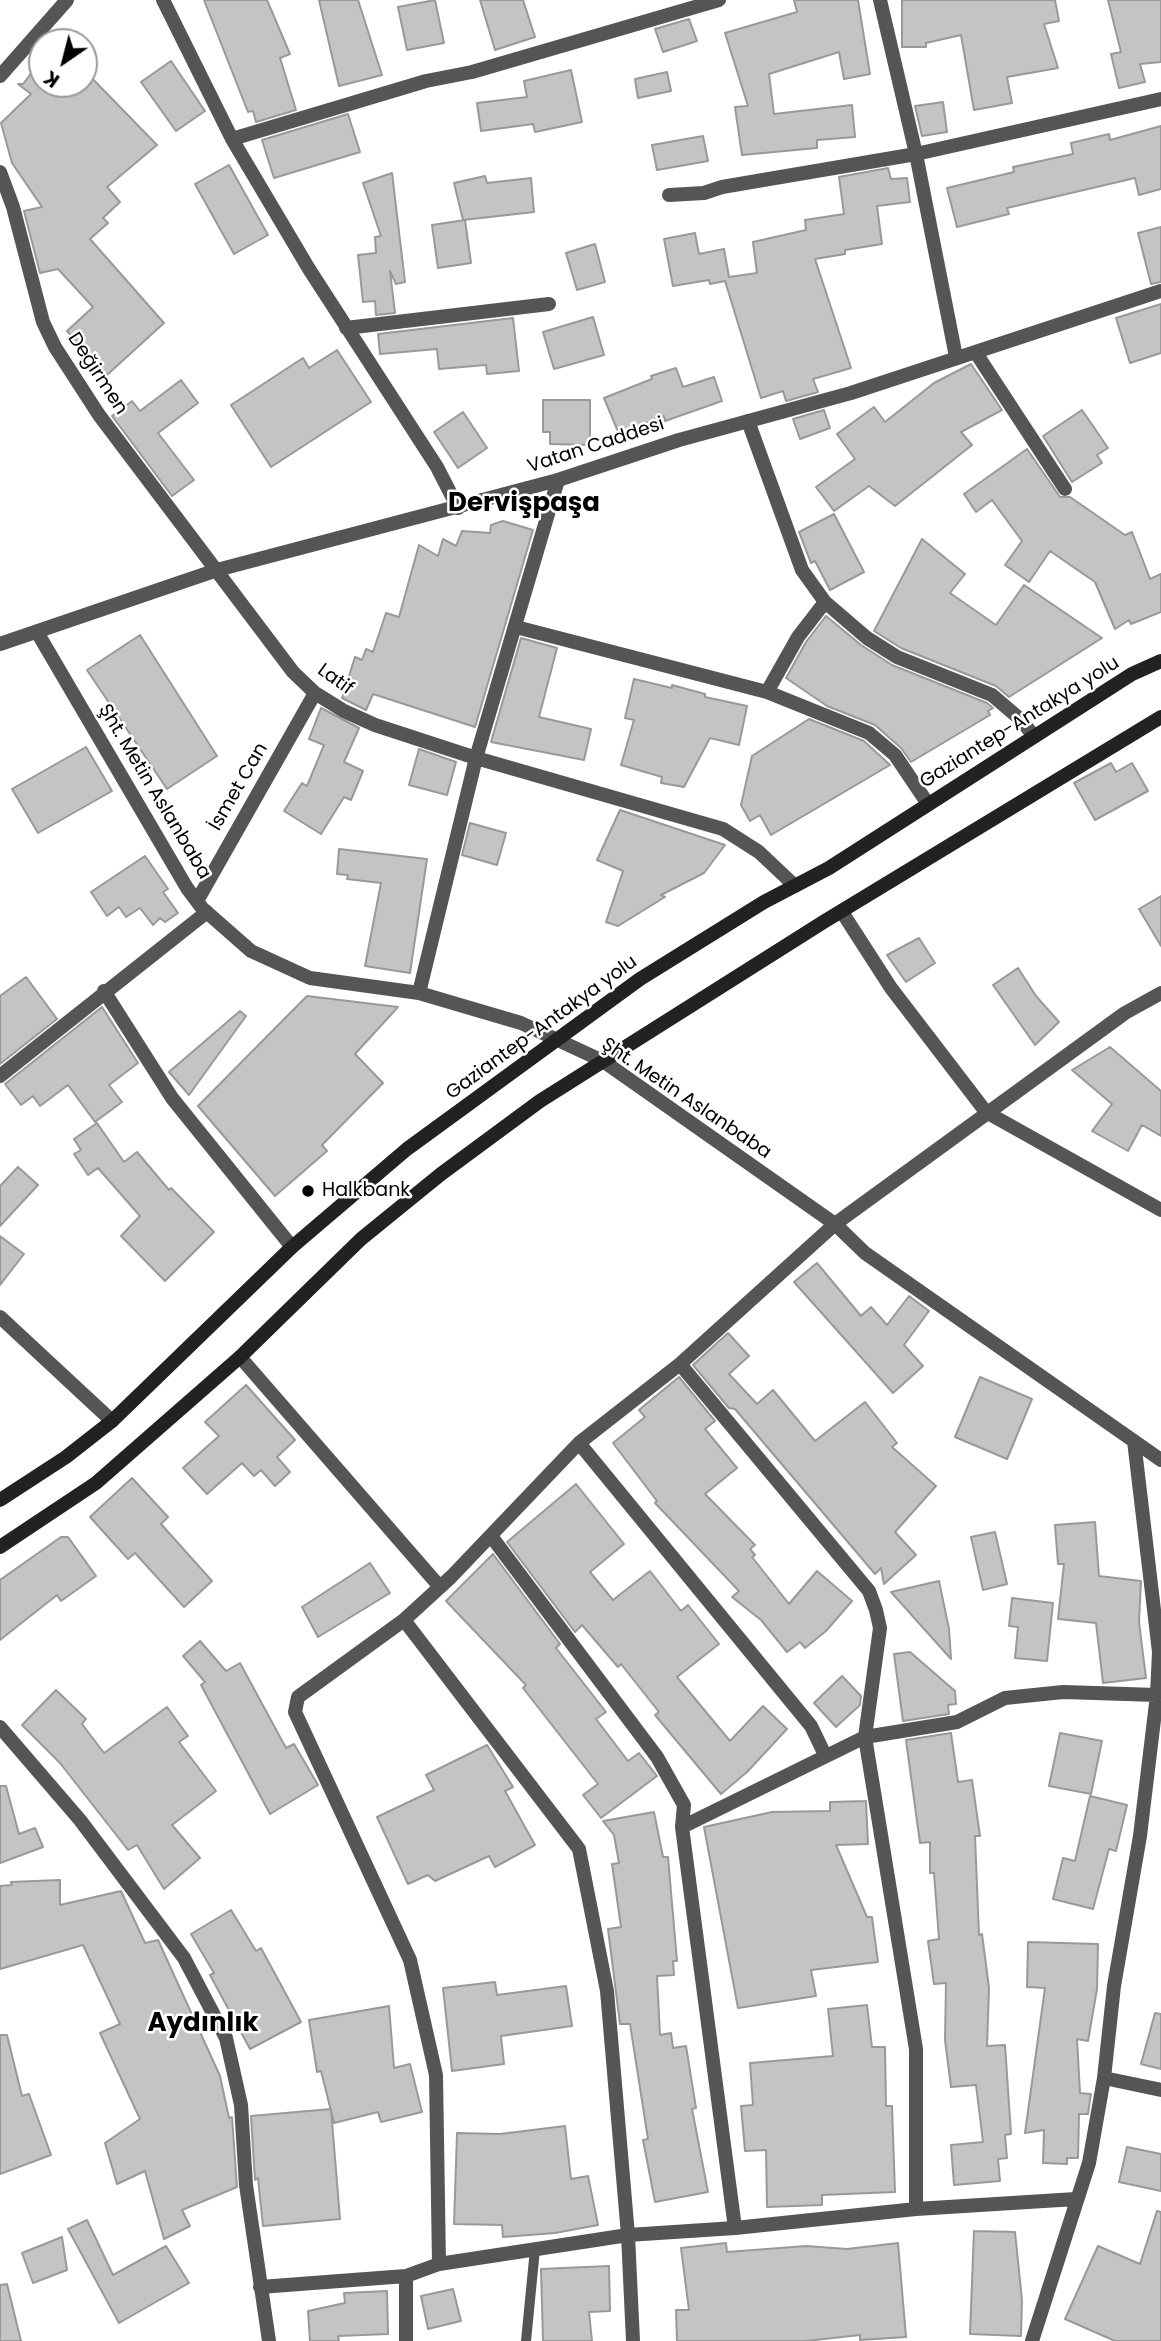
<!DOCTYPE html>
<html>
<head>
<meta charset="utf-8">
<style>
  body { margin:0 }
  #map { position:relative; width:1161px; height:2341px; overflow:hidden; background:#fff; font-family:Poppins,sans-serif }
  canvas { display:block }
  .north { position:absolute; left:28px; top:28px; width:70px; height:70px; box-sizing:border-box; background:#fff; border:2px solid #999; border-radius:50%; rotate:215deg; font-size:19px; font-weight:700; line-height:28px; text-align:center; color:#000 }
  .north::after { content:''; display:block; margin:auto; width:24px; height:32px; background:#000; clip-path:polygon(50% 0,100% 100%,50% 72%,0 100%) }
</style>
</head>
<body>
<div id="map">
<canvas width="1161" height="2341"></canvas>
<div class="north">K</div>
</div>
<script>
const ctx = document.querySelector('canvas').getContext('2d');
ctx.lineJoin = 'round';
function paint(path, color) { ctx.fillStyle = color; ctx.fill(path, 'evenodd'); }
const poly = rows => new Path2D(rows.map(r => 'M' + r).join(''));
function stroke(path, color, width, dash) { ctx.strokeStyle = color; ctx.lineWidth = width; ctx.lineCap = dash ? 'butt' : 'round'; ctx.setLineDash(dash || []); ctx.stroke(path); }
function label(font, color, halo, rows, align = 'center') {
  ctx.font = font + ' Poppins,sans-serif'; ctx.lineWidth = 5; ctx.setLineDash([]); ctx.textBaseline = 'middle'; ctx.strokeStyle = halo; ctx.fillStyle = color; for (const [text, x, y, turn = 0] of rows) {
    ctx.save(); ctx.translate(x, y); ctx.rotate((+turn || 0) * Math.PI / 180); ctx.textAlign = isNaN(turn) ? turn : align; if (halo) ctx.strokeText(text, 0, 0); ctx.fillText(text, 0, 0); ctx.restore();
  }
}
const building = poly([
  [204,0,267,0,290,54,280,58,296,110,256,122,253,111,248,112,204,0],
  [319,0,358,0,382,75,339,86,319,0],
  [435,0,444,43,407,50,398,7,435,0],
  [480,0,523,0,535,37,495,50,480,0],
  [794,0,858,0,870,74,844,79,839,52,769,74,774,114,852,105,855,137,817,140,817,148,742,155,735,107,748,106,725,33,797,12,794,0],
  [902,0,1055,0,1059,21,1044,24,1058,68,1007,77,1012,103,974,110,961,35,926,43,926,47,902,47,902,0],
  [1108,0,1161,0,1161,62,1140,64,1145,82,1119,88,1111,54,1121,52,1108,0],
  [689,19,697,41,663,52,655,29,689,19],
  [42,59,42,84,84,84,84,70,157,145,107,187,120,202,103,218,108,223,90,239,164,323,107,375,67,331,93,307,58,269,40,273,24,211,42,207,12,163,1,123,31,94,18,84,23,84,42,59],
  [171,61,205,111,176,131,141,82,171,61],
  [571,70,582,122,535,132,533,124,481,131,477,103,527,97,524,81,571,70],
  [667,72,671,91,638,98,635,79,667,72],
  [943,102,947,132,922,136,915,106,943,102],
  [348,114,360,152,274,178,262,140,348,114],
  [1161,126,1161,189,1139,195,1135,178,1007,208,1009,214,957,227,947,188,1014,172,1013,167,1073,154,1071,143,1109,134,1110,140,1161,126],
  [703,136,708,161,657,170,652,145,703,136],
  [229,165,268,235,234,254,195,184,229,165],
  [888,168,891,179,907,178,910,202,877,206,882,244,845,250,845,254,815,259,851,368,813,379,818,392,786,401,783,391,761,398,725,281,710,284,709,280,673,286,664,239,695,233,699,254,724,249,729,277,757,273,753,242,806,230,805,220,844,214,839,177,888,168],
  [392,173,405,282,396,284,390,271,395,313,376,315,375,301,363,302,358,255,376,253,375,237,381,236,363,183,392,173],
  [485,176,487,183,531,178,534,212,463,220,454,183,485,176],
  [465,220,471,263,438,268,432,225,465,220],
  [1161,227,1161,282,1151,284,1138,233,1161,227],
  [595,244,605,282,577,290,566,253,595,244],
  [1161,304,1161,353,1130,363,1116,318,1161,304],
  [593,317,604,355,554,369,543,332,593,317],
  [513,318,519,371,487,374,486,365,439,369,437,349,380,354,378,334,513,318],
  [337,350,371,402,271,467,231,405,303,358,309,368,337,350],
  [971,364,1002,410,961,432,972,445,895,506,869,486,834,511,816,487,855,459,837,434,874,407,885,422,934,383,971,364],
  [676,368,683,387,714,377,722,401,665,421,664,416,619,434,604,398,652,379,651,376,676,368],
  [181,380,198,403,158,433,194,480,172,496,112,416,132,401,140,411,181,380],
  [543,400,590,400,590,445,550,444,550,432,543,432,543,400],
  [824,410,830,428,800,439,793,419,824,410],
  [1082,410,1108,448,1097,455,1102,463,1072,482,1043,436,1082,410],
  [463,412,487,448,458,468,434,432,463,412],
  [1027,449,1060,497,1070,497,1125,535,1132,532,1150,579,1161,574,1161,612,1131,624,1129,620,1115,629,1095,582,1050,551,1029,582,1005,565,1022,541,992,500,976,512,964,494,1027,449],
  [834,514,864,572,830,590,815,561,811,563,799,532,834,514],
  [503,521,533,530,475,727,373,694,366,710,342,698,355,657,362,660,366,649,373,652,386,613,399,617,419,545,438,556,443,539,456,546,462,531,490,533,491,525,503,521],
  [922,539,965,574,950,593,996,625,1024,585,1102,638,1009,697,996,686,901,648,874,631,922,539],
  [826,616,861,645,892,665,987,703,993,708,988,711,990,715,911,762,901,748,875,725,827,706,786,678,806,642,826,616],
  [140,635,217,756,167,789,87,670,140,635],
  [521,638,557,648,539,717,591,729,584,760,491,742,521,638],
  [634,679,672,688,672,685,705,694,705,697,747,706,739,745,710,738,684,787,661,783,662,777,621,765,634,720,625,718,634,679],
  [321,708,359,728,344,762,363,771,351,800,344,797,321,834,284,811,302,783,307,786,324,745,309,739,321,708],
  [809,719,864,741,890,765,771,835,760,815,750,821,741,805,752,756,809,719],
  [86,747,112,791,38,833,12,789,86,747],
  [419,749,456,762,447,795,409,785,419,749],
  [1111,763,1116,772,1132,763,1148,791,1095,820,1074,783,1111,763],
  [620,810,725,845,704,873,661,895,665,897,618,926,606,922,623,871,597,860,620,810],
  [470,823,506,833,497,865,462,855,470,823],
  [339,849,427,859,410,973,365,966,381,883,347,879,348,875,337,874,339,849],
  [145,856,168,889,163,892,178,913,165,922,160,918,153,925,140,908,126,917,119,907,107,916,91,892,145,856],
  [1161,896,1161,946,1139,909,1161,896],
  [919,938,935,963,906,982,887,955,919,938],
  [1018,968,1036,996,1059,1022,1035,1045,993,985,1018,968],
  [26,977,57,1019,0,1064,0,996,26,977],
  [307,996,398,1007,355,1054,383,1083,322,1145,327,1151,275,1196,198,1106,307,996],
  [102,1007,138,1063,109,1085,122,1102,95,1122,68,1085,40,1106,33,1096,21,1105,5,1084,102,1007],
  [240,1011,246,1016,189,1095,169,1072,240,1011],
  [1110,1047,1161,1091,1161,1136,1142,1125,1128,1151,1092,1131,1112,1104,1072,1070,1110,1047],
  [97,1123,124,1162,137,1152,169,1190,171,1188,214,1232,165,1281,121,1236,140,1216,98,1168,88,1175,74,1154,81,1150,74,1139,97,1123],
  [18,1167,38,1185,0,1226,0,1186,18,1167],
  [0,1236,24,1254,0,1285,0,1236],
  [817,1263,861,1316,871,1307,887,1325,909,1296,929,1311,904,1345,923,1366,893,1393,794,1282,817,1263],
  [728,1333,749,1356,729,1374,757,1404,773,1390,815,1441,865,1402,897,1443,892,1447,936,1486,895,1532,916,1555,884,1584,881,1568,875,1574,735,1409,729,1408,693,1365,728,1333],
  [679,1377,715,1421,705,1429,737,1468,705,1494,755,1545,750,1549,755,1555,752,1557,789,1604,817,1571,852,1601,826,1631,805,1648,800,1642,787,1652,761,1620,732,1597,739,1591,655,1503,657,1501,613,1443,645,1417,639,1410,679,1377],
  [980,1377,1032,1399,1007,1459,955,1437,980,1377],
  [246,1385,295,1440,277,1457,290,1472,275,1486,261,1470,254,1476,242,1463,207,1494,183,1468,219,1436,205,1422,246,1385],
  [132,1478,168,1517,161,1524,212,1581,184,1607,135,1553,128,1559,90,1517,132,1478],
  [576,1484,624,1544,590,1572,613,1600,650,1571,681,1611,688,1605,719,1644,677,1677,730,1741,763,1706,787,1729,747,1772,721,1794,655,1715,659,1712,621,1664,618,1667,582,1625,575,1632,507,1542,576,1484],
  [1095,1522,1099,1576,1141,1581,1139,1622,1146,1678,1103,1683,1096,1623,1058,1619,1064,1564,1058,1564,1055,1525,1095,1522],
  [995,1532,1007,1584,983,1590,971,1537,995,1532],
  [61,1537,68,1537,96,1576,61,1601,57,1595,0,1640,0,1580,61,1537],
  [493,1554,560,1644,556,1648,606,1712,596,1719,628,1761,639,1753,657,1776,601,1818,583,1795,598,1784,523,1688,526,1685,446,1601,493,1554],
  [370,1563,390,1593,318,1637,302,1607,370,1563],
  [939,1581,949,1629,951,1659,891,1592,939,1581],
  [1012,1598,1053,1603,1047,1661,1015,1658,1018,1627,1009,1626,1012,1598],
  [200,1641,226,1671,240,1663,286,1748,294,1744,318,1785,270,1814,201,1685,205,1682,183,1656,200,1641],
  [910,1652,955,1691,956,1704,948,1705,949,1714,903,1721,894,1654,910,1652],
  [842,1676,861,1696,860,1705,836,1727,814,1703,842,1676],
  [56,1690,86,1719,82,1724,104,1753,167,1707,188,1736,179,1742,216,1791,172,1825,200,1858,164,1889,137,1845,128,1850,60,1763,22,1725,56,1690],
  [951,1733,958,1782,972,1780,980,1836,975,1836,979,1935,982,1934,989,1988,987,2046,1005,2045,1011,2134,1005,2135,1007,2158,998,2159,1000,2181,954,2185,951,2145,983,2142,976,2085,951,2087,945,2040,946,1983,934,1984,928,1941,939,1939,934,1873,930,1873,930,1842,920,1843,906,1740,951,1733],
  [1060,1733,1102,1741,1091,1794,1049,1786,1060,1733],
  [487,1745,513,1787,505,1791,535,1845,495,1867,489,1856,435,1881,428,1875,408,1884,377,1817,434,1790,426,1775,487,1745],
  [0,1786,6,1786,19,1834,35,1828,43,1847,0,1863,0,1786],
  [1090,1796,1127,1805,1116,1851,1109,1849,1093,1909,1053,1899,1063,1858,1075,1861,1090,1796],
  [866,1801,868,1844,836,1845,867,1917,872,1917,878,1962,811,1970,816,1996,738,2008,704,1827,772,1812,830,1811,830,1802,866,1801],
  [654,1812,663,1857,668,1857,677,1961,673,1961,674,1975,657,1976,660,2035,671,2033,673,2048,686,2046,696,2108,692,2109,708,2192,655,2202,643,2140,648,2139,630,2024,620,2024,608,1929,621,1927,612,1864,619,1863,614,1835,603,1821,654,1812],
  [60,1880,60,1905,121,1891,145,1943,158,1940,220,2076,229,2118,232,2117,237,2187,182,2210,190,2226,164,2239,145,2171,117,2184,105,2143,140,2119,100,2033,120,2024,83,1945,0,1969,0,1886,12,1885,11,1882,60,1880],
  [231,1910,256,1951,261,1948,301,2022,250,2049,210,1975,214,1973,191,1934,231,1910],
  [1028,1942,1098,1944,1097,1989,1088,2041,1077,2039,1080,2093,1091,2094,1090,2100,1088,2114,1079,2114,1078,2158,1067,2158,1067,2164,1043,2163,1044,2130,1025,2133,1045,1988,1027,1987,1028,1942],
  [495,1982,497,1995,566,1986,572,2026,501,2036,504,2064,452,2071,443,1988,495,1982],
  [867,2005,872,2047,885,2047,886,2106,892,2106,895,2192,822,2195,822,2205,767,2207,766,2150,745,2151,741,2106,753,2105,750,2063,833,2056,828,2009,867,2005],
  [389,2006,394,2068,410,2064,422,2112,381,2122,378,2112,334,2123,321,2071,317,2072,309,2020,389,2006],
  [1155,2013,1161,2014,1161,2069,1141,2064,1155,2013],
  [0,2035,7,2035,22,2096,29,2094,51,2155,0,2174,0,2035],
  [331,2109,340,2219,263,2226,258,2178,255,2180,251,2116,331,2109],
  [565,2126,571,2179,588,2176,598,2225,555,2233,503,2237,502,2225,454,2224,457,2133,500,2134,565,2126],
  [1127,2147,1161,2154,1161,2191,1119,2182,1127,2147],
  [1157,2211,1161,2212,1161,2341,1115,2341,1065,2319,1098,2246,1140,2264,1157,2211],
  [87,2220,113,2275,166,2246,189,2283,119,2323,68,2229,87,2220],
  [974,2231,1015,2232,1022,2300,1021,2336,970,2334,974,2231],
  [62,2237,67,2270,33,2283,22,2253,62,2237],
  [726,2243,727,2252,806,2246,847,2249,898,2243,906,2337,860,2340,860,2335,806,2341,677,2341,676,2310,689,2310,681,2248,726,2243],
  [609,2266,610,2311,589,2312,592,2341,543,2341,541,2269,609,2266],
  [7,2284,21,2341,0,2341,0,2285,7,2284],
  [453,2289,461,2321,428,2329,421,2296,453,2289],
  [387,2291,388,2334,338,2336,339,2341,310,2341,308,2311,345,2303,344,2293,387,2291]
]);
paint(building, '#c4c4c4');
stroke(building, '#999', 2);
stroke(poly([
  [526,2341,535,2249]
]), '#555', 10);
stroke(poly([
  [163,0,232,139,309,269,437,467,458,508],
  [880,0,916,154,956,357],
  [232,139,426,81,472,72,719,0],
  [0,172,13,207,43,322,55,347,99,415,293,672,315,693,344,711,375,725,476,758,723,829,759,852,795,886],
  [669,195,704,193,722,187,916,154,1161,99],
  [346,328,549,304],
  [976,353,1065,489],
  [748,421,802,570,825,602,867,638,897,657,992,695,1020,719,1034,736],
  [516,627,767,692,869,733,895,755,928,804],
  [37,632,187,888,202,908,251,951,310,978,419,993,521,1023,603,1061,835,1224,865,1253,1161,1460],
  [767,692,798,637,825,602],
  [197,901,315,693],
  [842,912,891,988,986,1112,1161,1210],
  [104,991,172,1098,292,1247],
  [419,993,476,758,558,480],
  [0,1076,207,912],
  [0,1317,112,1421],
  [240,1357,440,1587],
  [680,1364,869,1591,876,1610,880,1628,865,1737,916,2049,916,2209],
  [579,1443,811,1726,825,1755],
  [491,1536,657,1757,684,1805,682,1827,735,2228],
  [404,1620,579,1849,607,1991,628,2235,633,2341],
  [0,1727,80,1820,184,1958,226,2038,241,2105,246,2185,269,2341],
  [682,1827,865,1737,957,1722,1005,1698,1063,1692,1157,1695],
  [1104,2078,1161,2090],
  [439,2264,436,2075,410,1960,295,1712,298,1697,404,1620,451,1577,579,1443,680,1364,835,1224,1125,1013,1161,993],
  [260,2287,406,2276,439,2264,628,2235,735,2228,916,2209,1076,2199],
  [406,2341,406,2276],
  [1032,2341,1089,2163,1104,2078,1114,1986,1140,1836,1157,1695,1159,1652,1134,1441]
]), '#555', 14);
stroke(poly([
  [0,76,67,0],
  [0,644,217,570,558,480,679,440,851,393,1161,291]
]), '#555', 14);
stroke(poly([
  [0,1500,66,1457,112,1421,292,1247,407,1149,640,979,764,902,829,868,1132,674,1161,661],
  [0,1547,96,1483,240,1357,361,1239,441,1174,540,1101,825,921,1161,717]
]), '#222', 14);
for (const [x, y, r, color] of [
  [308,1191,7,"#000"]
]) { const dot = new Path2D(); dot.arc(x, y, r, 0, 2 * Math.PI); ctx.fillStyle = color; ctx.fill(dot); stroke(dot, '#fff', 2.5); }
label('19px', '#000', '#fff', [
  ["Değirmen",97,374,57],
  ["Vatan Caddesi",596,446,-18],
  ["Latif",335,680,36],
  ["Gaziantep-Antakya yolu",1020,723,-32],
  ["İsmet Can",239,787,-60],
  ["Şht. Metin Aslanbaba",154,792,59],
  ["Gaziantep-Antakya yolu",542,1028,-36],
  ["Şht. Metin Aslanbaba",686,1099,34]
]);
label('19px', '#000', '#fff', [
  ["Halkbank",322,1191]
], 'left');
label('bold 26px', '#000', '#fff', [
  ["Dervişpaşa",524,504],
  ["Aydınlık",203,2024]
]);
</script>
</body>
</html>
